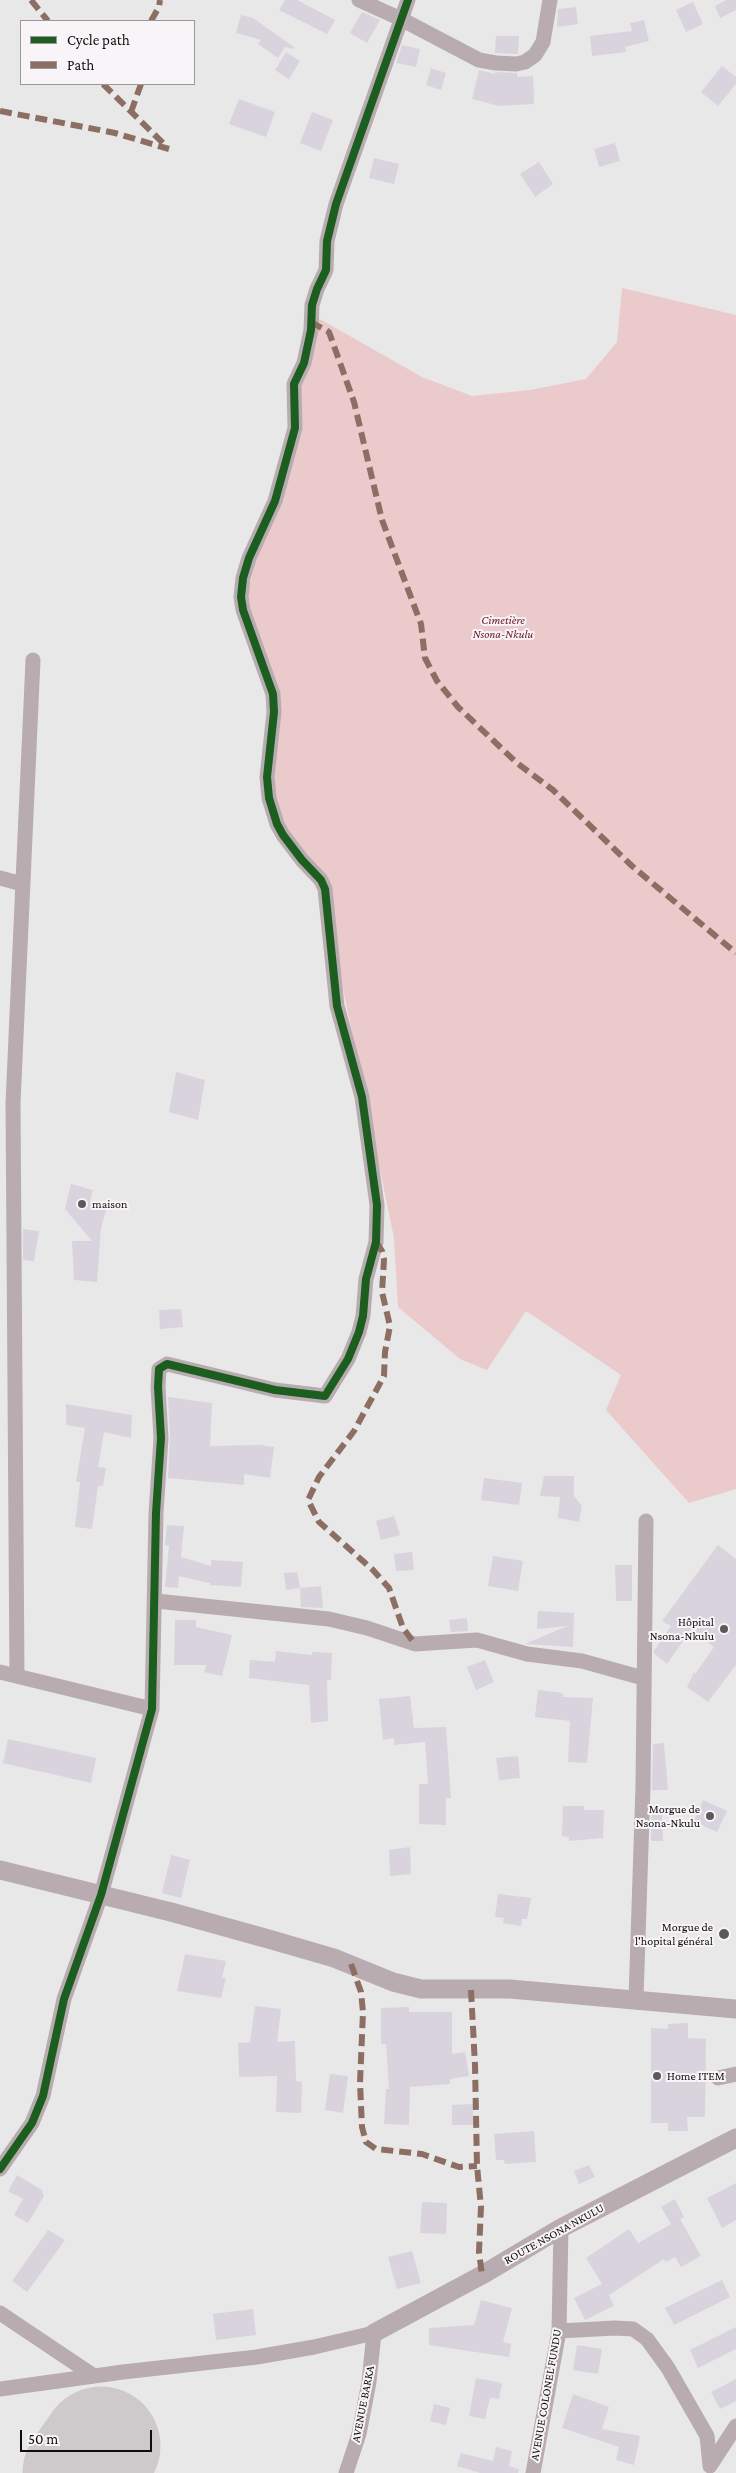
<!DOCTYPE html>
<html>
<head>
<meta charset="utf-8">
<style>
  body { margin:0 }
  #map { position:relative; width:736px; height:2473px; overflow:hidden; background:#e9e8e9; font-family:"Crimson Pro",serif }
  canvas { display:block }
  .legend { position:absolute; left:20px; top:20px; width:175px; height:65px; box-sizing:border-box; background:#f8f4f7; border:1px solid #9b989a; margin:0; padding:6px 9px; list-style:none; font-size:15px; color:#0f0e0e }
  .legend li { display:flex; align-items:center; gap:10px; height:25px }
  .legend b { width:25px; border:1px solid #9b989a }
  .scale { position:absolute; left:20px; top:2430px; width:132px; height:22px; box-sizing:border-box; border:2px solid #0f0e0e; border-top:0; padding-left:6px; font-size:15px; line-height:18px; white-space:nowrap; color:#0f0e0e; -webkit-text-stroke:4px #f8f4f7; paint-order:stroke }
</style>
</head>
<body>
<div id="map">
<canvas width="736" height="2473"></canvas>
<ul class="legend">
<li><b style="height:6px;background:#1b5e20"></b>Cycle path</li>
<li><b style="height:6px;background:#8d6e63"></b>Path</li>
</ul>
<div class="scale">50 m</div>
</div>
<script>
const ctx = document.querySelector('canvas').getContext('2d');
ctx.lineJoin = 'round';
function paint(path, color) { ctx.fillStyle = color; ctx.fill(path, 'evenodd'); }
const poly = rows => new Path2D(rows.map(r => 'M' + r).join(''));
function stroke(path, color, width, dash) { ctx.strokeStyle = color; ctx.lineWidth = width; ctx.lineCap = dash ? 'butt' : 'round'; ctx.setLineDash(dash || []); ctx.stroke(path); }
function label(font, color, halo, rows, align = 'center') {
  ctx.font = font + ' "Crimson Pro",serif'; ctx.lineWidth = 4; ctx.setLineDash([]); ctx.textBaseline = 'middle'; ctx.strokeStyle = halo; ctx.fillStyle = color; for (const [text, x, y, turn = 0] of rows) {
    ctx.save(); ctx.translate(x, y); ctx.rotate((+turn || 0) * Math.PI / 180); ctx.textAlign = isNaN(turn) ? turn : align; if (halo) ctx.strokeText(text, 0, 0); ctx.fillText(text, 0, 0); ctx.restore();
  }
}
paint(poly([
  [622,288,736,315,736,1489,689,1503,606,1410,621,1375,526,1311,487,1370,460,1359,398,1307,394,1238,342,984,331,885,291,834,274,805,272,770,279,730,246,599,318,318,422,377,472,396,530,390,586,379,617,342]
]), '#eacacb');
stroke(poly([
  [82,2473,101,2446]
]), '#cecacc', 119);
paint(poly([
  [285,0,297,0,335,20,327,34,279,10],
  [726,0,736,0,736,10,720,18,715,6],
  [693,2,703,24,686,32,676,10],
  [576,7,578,24,557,27,558,9],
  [362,12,380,20,367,43,350,33],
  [241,15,253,18,294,47,293,49,285,47,278,58,258,44,261,40,236,33],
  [644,20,649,41,625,47,626,52,592,56,590,36,632,31,630,23],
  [496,36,519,36,518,54,495,53],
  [402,45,420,49,416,67,396,63],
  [286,52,300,61,289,79,275,70],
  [722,66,736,77,736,84,718,106,701,92],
  [431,68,446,73,441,90,426,85],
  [479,70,495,74,495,72,517,73,517,77,533,76,534,104,499,106,472,99],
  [239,99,275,112,266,137,229,124],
  [312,112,333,120,321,151,300,143],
  [615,143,620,161,599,167,594,149],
  [374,158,399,164,394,184,369,178],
  [539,162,553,184,535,197,520,174],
  [176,1072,205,1080,198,1120,169,1112],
  [71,1184,93,1190,90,1202,107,1207,101,1228,97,1282,74,1280,72,1241,92,1241,65,1209],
  [23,1229,39,1231,34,1261,23,1260],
  [181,1309,183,1327,160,1329,159,1310],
  [168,1397,212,1403,210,1446,260,1445,274,1447,270,1478,244,1474,244,1485,168,1478,170,1438],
  [66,1404,132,1415,131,1438,104,1432,98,1467,106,1468,103,1486,98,1486,92,1529,75,1527,80,1482,76,1482,85,1428,66,1425],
  [544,1476,574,1476,574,1496,582,1506,579,1522,558,1518,560,1497,540,1496],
  [484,1478,522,1483,519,1505,481,1500],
  [394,1516,400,1535,381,1540,376,1521],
  [167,1525,184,1526,181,1557,211,1566,211,1560,243,1562,241,1587,210,1585,210,1583,179,1576,178,1588,165,1587,169,1546,165,1545],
  [718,1545,736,1559,736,1665,708,1702,687,1687,694,1672,695,1674,714,1647,691,1630,667,1664,654,1653,654,1651,671,1626,662,1621],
  [412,1552,414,1570,396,1571,394,1554],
  [493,1556,523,1561,518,1591,488,1586],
  [615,1565,632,1565,632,1601,616,1601],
  [297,1572,300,1588,321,1586,323,1608,301,1607,300,1588,286,1590,284,1573],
  [538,1611,574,1613,573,1647,525,1644,567,1626,537,1629],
  [467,1618,468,1631,451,1632,449,1620],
  [175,1620,196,1620,196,1627,232,1635,222,1676,204,1672,206,1665,174,1665],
  [276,1651,312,1655,312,1652,332,1653,331,1680,327,1680,328,1721,311,1723,309,1685,249,1678,250,1660,275,1662],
  [485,1660,494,1682,476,1690,467,1667],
  [538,1690,563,1693,563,1697,593,1698,587,1763,568,1762,570,1721,535,1717],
  [410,1696,414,1728,446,1727,451,1798,446,1798,446,1825,419,1824,419,1784,428,1784,425,1742,394,1745,394,1738,383,1740,379,1699],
  [8,1739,96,1758,91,1783,3,1763],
  [664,1743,668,1790,652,1790,653,1744],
  [518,1756,520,1778,499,1780,496,1758],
  [703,1800,727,1811,717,1832,694,1821],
  [563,1806,584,1806,584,1810,604,1810,603,1838,569,1841,569,1837,562,1836],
  [652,1806,662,1806,663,1841,651,1841],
  [410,1847,411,1874,390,1876,389,1850],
  [171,1855,190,1860,181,1898,162,1893],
  [498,1894,531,1898,527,1919,522,1919,521,1926,503,1923,504,1918,495,1917],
  [185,1954,226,1961,222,1978,226,1978,221,1998,177,1991],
  [255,2006,281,2009,277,2042,295,2041,296,2081,302,2082,301,2113,276,2112,277,2076,239,2077,238,2043,250,2042],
  [409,2007,409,2012,452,2012,452,2054,465,2052,469,2076,450,2079,450,2084,410,2087,409,2125,384,2124,386,2089,389,2089,386,2044,381,2044,381,2008],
  [688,2023,688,2038,706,2039,705,2117,687,2117,688,2131,668,2131,668,2123,651,2123,651,2028,668,2029,668,2024],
  [330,2074,348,2076,343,2113,325,2110],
  [473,2104,473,2125,452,2125,452,2105],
  [534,2131,536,2162,505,2164,504,2160,496,2160,494,2134],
  [589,2165,595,2177,579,2184,574,2171],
  [17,2175,42,2190,44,2196,28,2223,14,2215,23,2199,8,2191],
  [736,2183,736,2220,722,2228,707,2198],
  [675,2199,684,2217,680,2219,701,2256,681,2267,675,2257,666,2262,664,2259,609,2295,614,2306,585,2320,574,2298,602,2284,586,2258,629,2229,638,2243,671,2224,661,2207],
  [422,2202,447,2203,446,2234,420,2233],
  [48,2230,65,2240,27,2292,12,2281],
  [412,2251,421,2283,397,2289,388,2257],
  [722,2280,730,2297,674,2325,665,2308],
  [481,2300,512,2308,503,2342,511,2344,509,2357,429,2345,429,2328,474,2325],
  [253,2309,256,2335,216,2340,213,2314],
  [736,2327,736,2349,698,2368,690,2350],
  [577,2345,602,2349,598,2374,573,2370],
  [476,2378,502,2383,499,2399,490,2398,485,2419,469,2416],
  [736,2379,736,2401,720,2409,711,2392],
  [573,2394,609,2407,602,2429,640,2436,634,2465,616,2460,619,2447,562,2428],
  [434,2404,450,2408,446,2425,430,2421],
  [496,2447,512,2451,509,2466,519,2469,518,2473,480,2473,457,2466,461,2453,493,2461]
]), '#d8d3dd');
stroke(poly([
  [359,0,401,19,479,60,496,63,516,64,525,62,535,55,543,42,550,0],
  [0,878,22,884],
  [156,1601,329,1619,367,1628,415,1644,477,1640,527,1654,582,1661,643,1678],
  [0,1672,152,1709],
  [17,1676,13,1103,33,660],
  [636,1999,643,1786,646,1521],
  [718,2078,736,2074],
  [0,2169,32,2123,43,2096,64,1999,101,1895,152,1709,156,1513,161,1438,158,1387,159,1369,167,1364,275,1390,325,1396,348,1359,359,1332,363,1316,366,1279,376,1242,377,1205,362,1097,337,1006,325,889,321,880,302,860,283,835,277,824,269,798,267,777,274,712,273,694,243,610,241,597,243,578,249,558,275,501,295,428,294,384,304,363,311,330,312,305,317,289,326,270,327,241,336,204,408,0],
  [0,2313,94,2376],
  [559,2331,615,2328,633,2329,647,2339,668,2368,707,2436,710,2466,736,2426],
  [0,2389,123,2372,257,2357,314,2347,374,2333,369,2382,359,2434,346,2473],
  [533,2473,559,2331,561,2228]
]), '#b9acb1', 15);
stroke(poly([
  [0,1870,171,1912,272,1940,334,1958,393,1982,421,1989,510,1989,736,2009],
  [374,2333,482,2275,561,2228,736,2138]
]), '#b9acb1', 19);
stroke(poly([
  [31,0,48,21],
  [151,21,159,7,160,0],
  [103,84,167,147],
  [0,111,115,133,169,149],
  [131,112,141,84],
  [311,322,329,332,354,402,382,520,421,624,425,658,437,681,458,707,517,763,553,790,632,866,736,953],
  [376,1242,382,1251,384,1260,382,1292,390,1326,385,1352,384,1376,354,1431,319,1477,308,1500,319,1522,373,1570,389,1588,403,1628,415,1644],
  [351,1964,361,1992,363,2012,360,2083,362,2127,366,2142,376,2149,422,2154,459,2167,477,2166],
  [471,1990,475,2065,477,2166,481,2207,479,2252,482,2275]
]), '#8d6e63', 6, [12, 6]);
stroke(poly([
  [0,2169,32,2123,43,2096,64,1999,101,1895,152,1709,156,1513,161,1438,158,1387,159,1369,167,1364,275,1390,325,1396,348,1359,359,1332,363,1316,366,1279,376,1242,377,1205,362,1097,337,1006,325,889,321,880,302,860,283,835,277,824,269,798,267,777,274,712,273,694,243,610,241,597,243,578,249,558,275,501,295,428,294,384,304,363,311,330,312,305,317,289,326,270,327,241,336,204,408,0]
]), '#1b5e20', 8);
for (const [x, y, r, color] of [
  [82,1204,5,"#5b5a5b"],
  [724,1629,5,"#5b5a5b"],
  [710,1816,5,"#5b5a5b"],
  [724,1934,6,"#5b5a5b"],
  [657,2076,5,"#5b5a5b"]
]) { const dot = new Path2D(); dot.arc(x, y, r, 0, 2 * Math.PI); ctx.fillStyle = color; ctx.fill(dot); stroke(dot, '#f8f4f7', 2); }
label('italic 12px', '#6c1621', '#f8f4f7', [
  ["Cimetière",503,620],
  ["Nsona-Nkulu",503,634]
]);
label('12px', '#0f0e0e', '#f8f4f7', [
  ["maison",92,1204,"left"],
  ["Hôpital",714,1622],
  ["Nsona-Nkulu",714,1636],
  ["Morgue de",700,1809],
  ["Nsona-Nkulu",700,1823],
  ["Morgue de",713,1927],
  ["l'hopital général",713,1941],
  ["Home ITEM",667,2076,"left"]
], 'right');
label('12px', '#0f0e0e', '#f8f4f7', [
  ["ROUTE NSONA NKULU",554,2234,-29],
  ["AVENUE COLONEL FUNDU",546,2395,-80],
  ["AVENUE BARKA",363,2404,-79]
]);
</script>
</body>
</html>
